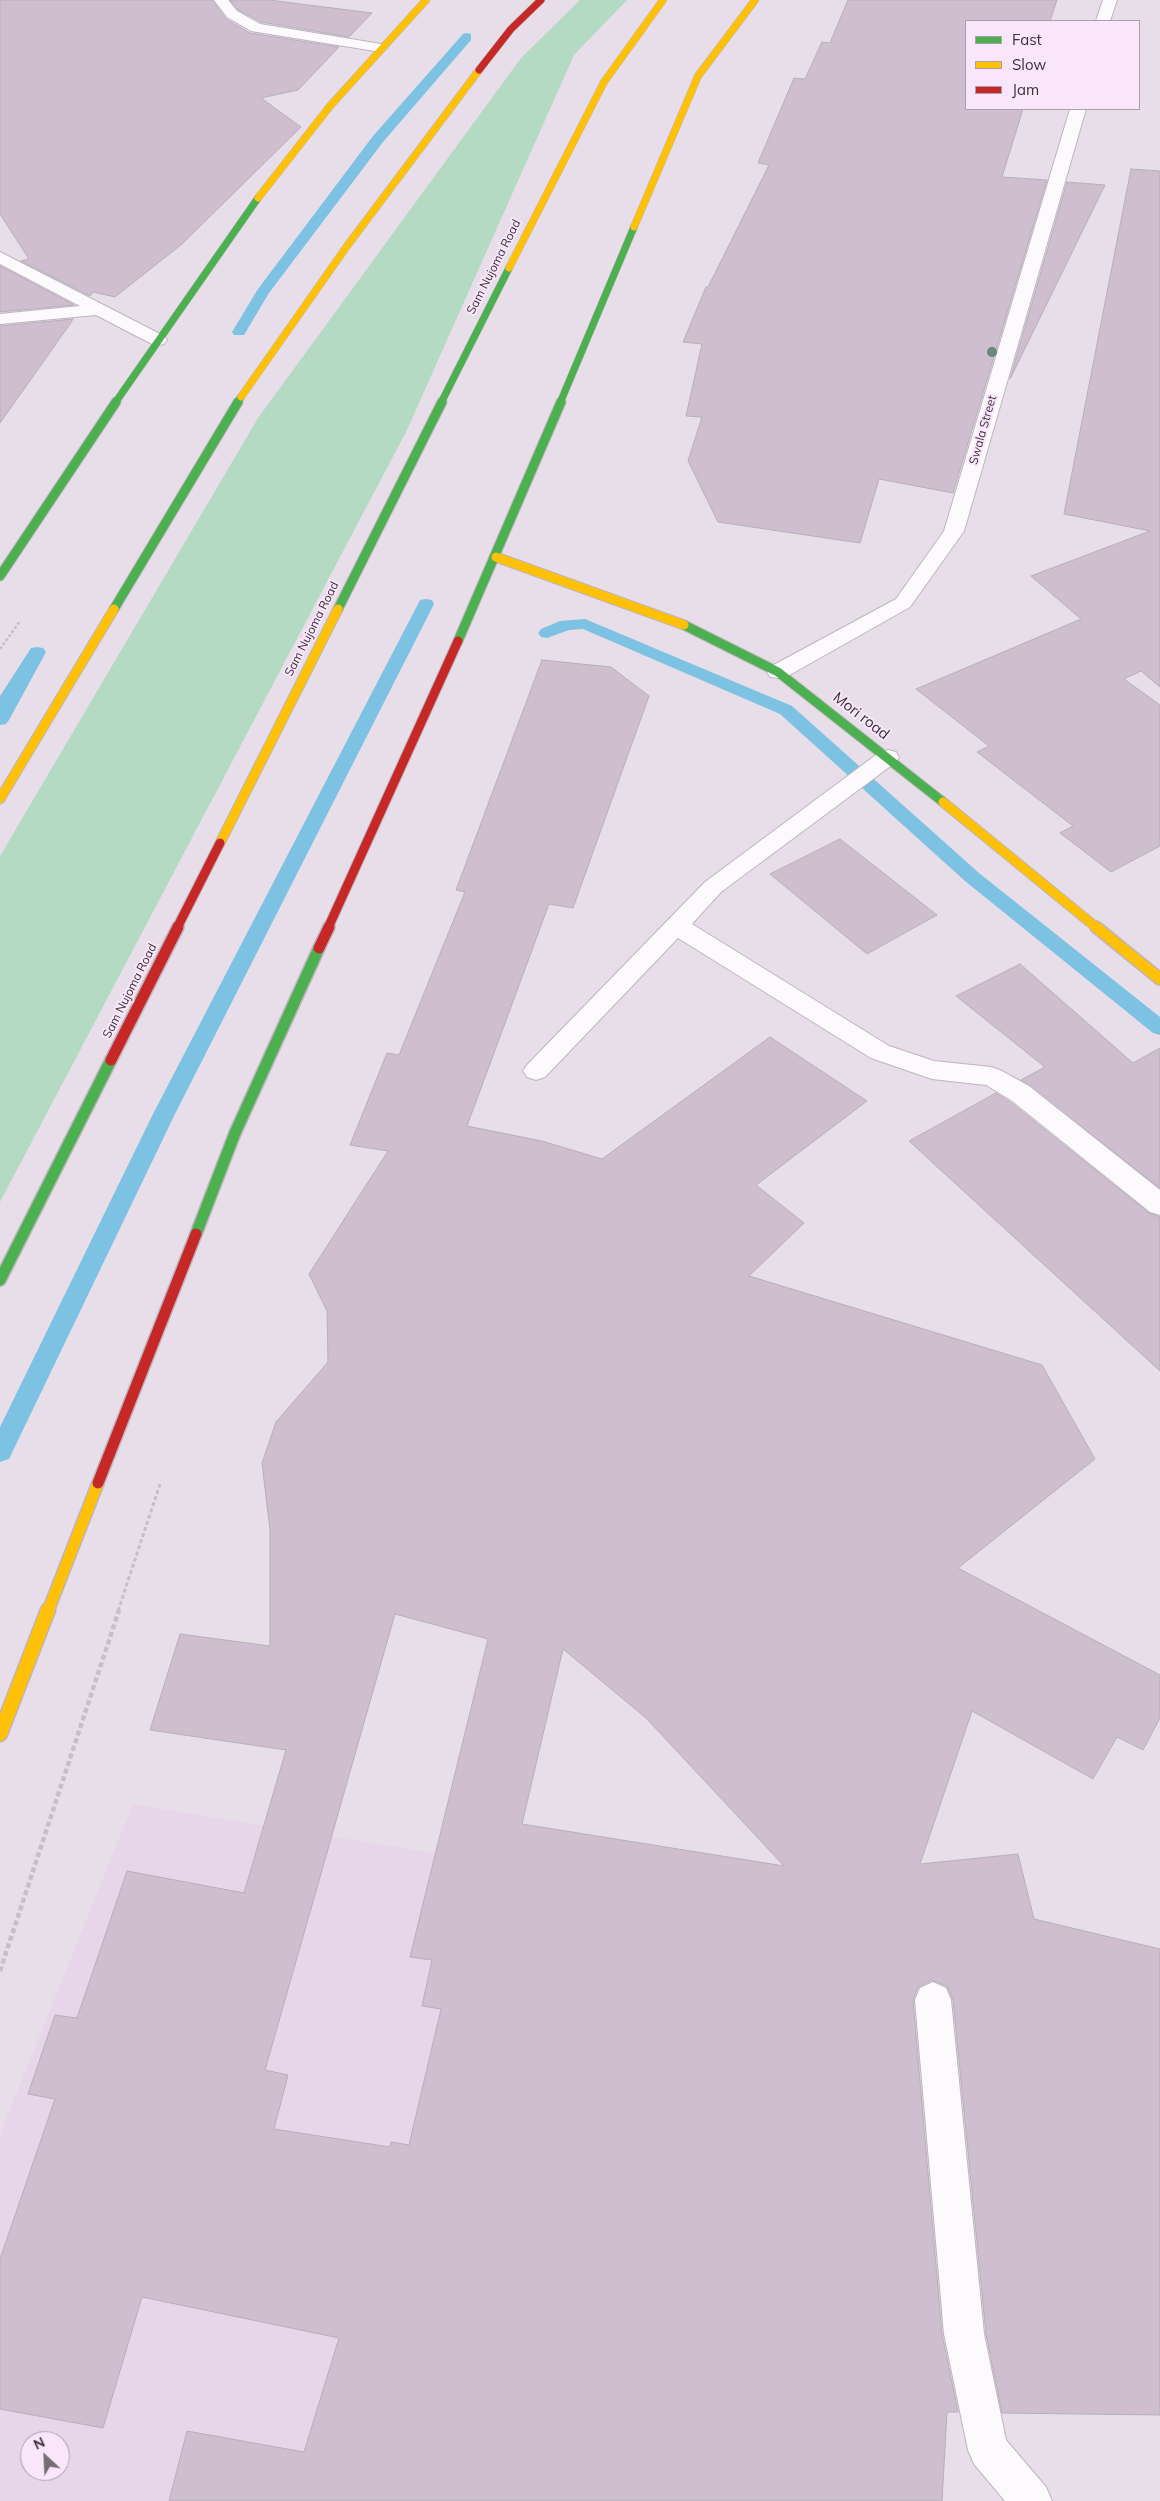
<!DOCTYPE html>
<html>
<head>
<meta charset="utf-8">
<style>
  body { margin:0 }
  #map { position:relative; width:1160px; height:2501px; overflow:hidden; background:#e8dee9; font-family:Mulish,sans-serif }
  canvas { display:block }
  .legend { position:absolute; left:965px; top:20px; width:175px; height:90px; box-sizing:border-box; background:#f9e6fb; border:1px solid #ac9ead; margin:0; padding:6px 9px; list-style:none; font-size:15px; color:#383139 }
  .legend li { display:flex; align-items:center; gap:10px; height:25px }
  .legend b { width:25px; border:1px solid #ac9ead }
  .north { position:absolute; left:20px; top:2431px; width:50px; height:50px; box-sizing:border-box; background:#f9e6fb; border:1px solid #ac9ead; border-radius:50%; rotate:335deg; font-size:14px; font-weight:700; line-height:20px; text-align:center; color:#383139 }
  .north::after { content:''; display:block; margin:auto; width:18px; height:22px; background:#766e77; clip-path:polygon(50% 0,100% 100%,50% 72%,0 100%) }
</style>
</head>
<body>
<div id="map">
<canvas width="1160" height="2501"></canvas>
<ul class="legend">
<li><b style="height:6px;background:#4caf50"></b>Fast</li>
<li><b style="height:6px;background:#ffc107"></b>Slow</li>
<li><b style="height:6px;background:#c62828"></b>Jam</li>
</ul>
<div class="north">N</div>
</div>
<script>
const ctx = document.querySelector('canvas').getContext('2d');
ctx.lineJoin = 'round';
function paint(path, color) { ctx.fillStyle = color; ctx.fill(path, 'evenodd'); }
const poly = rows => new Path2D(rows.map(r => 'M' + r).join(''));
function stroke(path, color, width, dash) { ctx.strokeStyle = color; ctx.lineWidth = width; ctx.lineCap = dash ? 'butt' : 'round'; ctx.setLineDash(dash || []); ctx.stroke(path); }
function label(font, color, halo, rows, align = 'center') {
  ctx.font = font + ' Mulish,sans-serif'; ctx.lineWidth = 4; ctx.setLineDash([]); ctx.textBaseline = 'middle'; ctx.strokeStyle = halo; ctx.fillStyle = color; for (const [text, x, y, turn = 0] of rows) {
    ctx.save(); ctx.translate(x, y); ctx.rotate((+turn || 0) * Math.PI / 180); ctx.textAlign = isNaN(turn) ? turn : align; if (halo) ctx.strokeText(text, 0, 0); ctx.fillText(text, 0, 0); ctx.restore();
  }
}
paint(poly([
  [133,1804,793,1912,694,2501,0,2501,0,2134],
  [30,2441,60,2441,60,2471,30,2471]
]), '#e7d5e9');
paint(poly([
  [580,0,627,0,574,55,407,430,0,1202,0,856,258,418,521,58]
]), '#b4dac3');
paint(poly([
  [467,33,471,34,471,40,383,142,269,293,244,335,234,335,232,332,258,289,373,136,463,34,467,33],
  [426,599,432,600,434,604,175,1114,9,1459,0,1462,0,1427,153,1114,418,604,420,600,426,599],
  [585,619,792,706,979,873,1160,1017,1160,1035,1153,1033,965,881,780,714,583,629,569,630,547,638,541,637,538,633,541,629,560,621,585,619],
  [37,647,43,648,46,652,9,720,6,724,0,725,0,696,31,648,37,647]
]), '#7ec2e3');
const building = poly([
  [0,0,212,0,226,19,250,33,339,47,298,90,261,98,301,127,182,244,115,297,93,292,90,296,21,261,29,259,0,214,0,0],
  [230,0,269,0,372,13,349,37,261,22,238,10,230,0],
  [848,0,1057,0,1050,21,966,21,966,109,1023,109,1002,177,1047,180,953,493,879,479,860,543,718,522,688,461,702,417,686,416,702,344,683,342,706,287,708,287,769,165,758,163,794,78,805,79,822,42,830,43,848,0],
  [1131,169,1160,171,1160,687,1141,671,1124,679,1160,705,1160,846,1111,872,1060,833,1073,826,977,752,989,746,916,689,1081,619,1031,576,1150,531,1064,514,1131,169],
  [1067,182,1105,185,1010,379,1067,182],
  [0,266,74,305,0,312,0,266],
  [73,319,70,324,0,423,0,326,73,319],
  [542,660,611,667,649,696,573,908,549,904,467,1126,542,1141,602,1159,770,1037,867,1101,756,1185,804,1223,749,1276,1042,1365,1095,1459,958,1568,1160,1675,1160,1718,1143,1750,1117,1737,1093,1779,972,1711,920,1864,1018,1854,1034,1919,1160,1949,1160,2415,1002,2413,986,2334,953,2000,947,1986,932,1980,918,1987,913,2000,942,2334,958,2412,947,2412,942,2501,169,2501,187,2431,304,2452,339,2338,142,2297,103,2428,0,2409,0,2259,55,2099,28,2094,55,2015,77,2018,127,1871,244,1893,286,1750,150,1730,180,1634,270,1646,270,1530,262,1463,276,1422,328,1362,327,1311,309,1274,388,1151,350,1145,387,1053,399,1055,465,892,456,890,542,660],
  [395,1614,488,1639,410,1957,432,1960,422,2006,441,2009,409,2145,391,2142,390,2147,274,2129,288,2075,265,2070,395,1614],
  [563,1649,646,1718,784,1866,522,1824,563,1649],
  [840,839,937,915,867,954,770,874,840,839],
  [1020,964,1133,1063,1160,1048,1160,1188,1021,1080,1045,1067,956,996,1020,964],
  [996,1093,1010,1102,1149,1213,1160,1217,1160,1371,909,1141,996,1093]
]);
paint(building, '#cebed0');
stroke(building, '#b7afb8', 1);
const lane = poly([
  [888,750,896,752,899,757,896,762,721,892,692,924,889,1046,934,1061,991,1067,1000,1070,1029,1086,1160,1190,1160,1215,1150,1212,1011,1100,986,1085,932,1079,871,1058,678,938,545,1077,536,1080,527,1077,523,1071,527,1065,705,882,880,752,888,750]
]);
const street = poly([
  [214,0,228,0,237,11,260,24,381,44,388,48,381,52,251,31,227,17,214,0],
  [1103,0,1117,0,1110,21,1096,21,1103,0],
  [1070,109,1086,109,964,531,910,607,786,677,778,678,770,677,767,672,770,667,896,599,944,531,1070,109],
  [0,252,164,336,167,340,164,344,158,345,152,344,96,315,0,324,0,314,80,306,0,264,0,252],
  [933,1982,946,1988,951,2000,984,2334,1006,2440,1046,2487,1052,2501,1005,2501,974,2464,968,2450,944,2334,915,2000,920,1988,933,1982]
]);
const fastFar2 = poly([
  [115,403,258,198],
  [237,403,241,397],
  [441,403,509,268],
  [560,403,634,227]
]);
const fastFar1 = poly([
  [0,576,116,402],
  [114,609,238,402],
  [338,609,442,402],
  [684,625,778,672,943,802],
  [458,641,561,402]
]);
const fast = poly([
  [196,1234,235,1133,319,948],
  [0,1280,111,1060]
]);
const slowFar3 = poly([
  [258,198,330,106,426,0],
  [634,227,698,76,755,0],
  [509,268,604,82,663,0],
  [241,397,347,246,479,70]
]);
const slowFar2 = poly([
  [496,557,684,625],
  [0,799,114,609],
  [943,802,1097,928],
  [220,843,338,609]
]);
const slowFar1 = poly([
  [1096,927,1160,979],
  [48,1611,98,1483]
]);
const slow = poly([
  [0,1734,48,1610]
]);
const jamFar2 = poly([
  [479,70,511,29,541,0]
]);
const jamFar1 = poly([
  [177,928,220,843],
  [328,928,458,641]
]);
const jam = poly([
  [319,948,329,927],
  [111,1060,178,927],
  [98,1483,196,1234]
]);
stroke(lane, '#bdb5be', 2);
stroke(street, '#bdb5be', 2);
stroke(fastFar2, '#bdb5be', 8);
stroke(fastFar1, '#bdb5be', 11);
stroke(fast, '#bdb5be', 14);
stroke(slowFar3, '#bdb5be', 8);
stroke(slowFar2, '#bdb5be', 11);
stroke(slowFar1, '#bdb5be', 14);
stroke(slow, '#bdb5be', 17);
stroke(jamFar2, '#bdb5be', 8);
stroke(jamFar1, '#bdb5be', 11);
stroke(jam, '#bdb5be', 14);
stroke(poly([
  [0,649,20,621]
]), '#c4c1c5', 2.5, [3, 2]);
stroke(poly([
  [118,1611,160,1484]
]), '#c4c1c5', 3, [4, 2.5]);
stroke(poly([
  [0,1971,119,1610]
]), '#c4c1c5', 4.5, [5, 3]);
paint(lane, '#fcfafc');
paint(street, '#fcfafc');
stroke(fastFar2, '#4caf50', 7);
stroke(fastFar1, '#4caf50', 9);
stroke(fast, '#4caf50', 11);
stroke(slowFar3, '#ffc107', 7);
stroke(slowFar2, '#ffc107', 9);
stroke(slowFar1, '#ffc107', 11);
stroke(slow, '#ffc107', 14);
stroke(jamFar2, '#c62828', 7);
stroke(jamFar1, '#c62828', 9);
stroke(jam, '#c62828', 11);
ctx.fillStyle = '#68897c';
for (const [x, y] of [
  [992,352]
]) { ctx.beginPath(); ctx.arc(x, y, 5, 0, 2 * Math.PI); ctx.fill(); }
label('12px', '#383139', '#f9e6fb', [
  ["Sam Nujoma Road",494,267,-63],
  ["Swala Street",983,430,-74],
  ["Sam Nujoma Road",312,629,-63],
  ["Sam Nujoma Road",130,991,-63]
]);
label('15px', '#383139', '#f9e6fb', [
  ["Mori road",861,716,38]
]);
</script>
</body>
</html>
